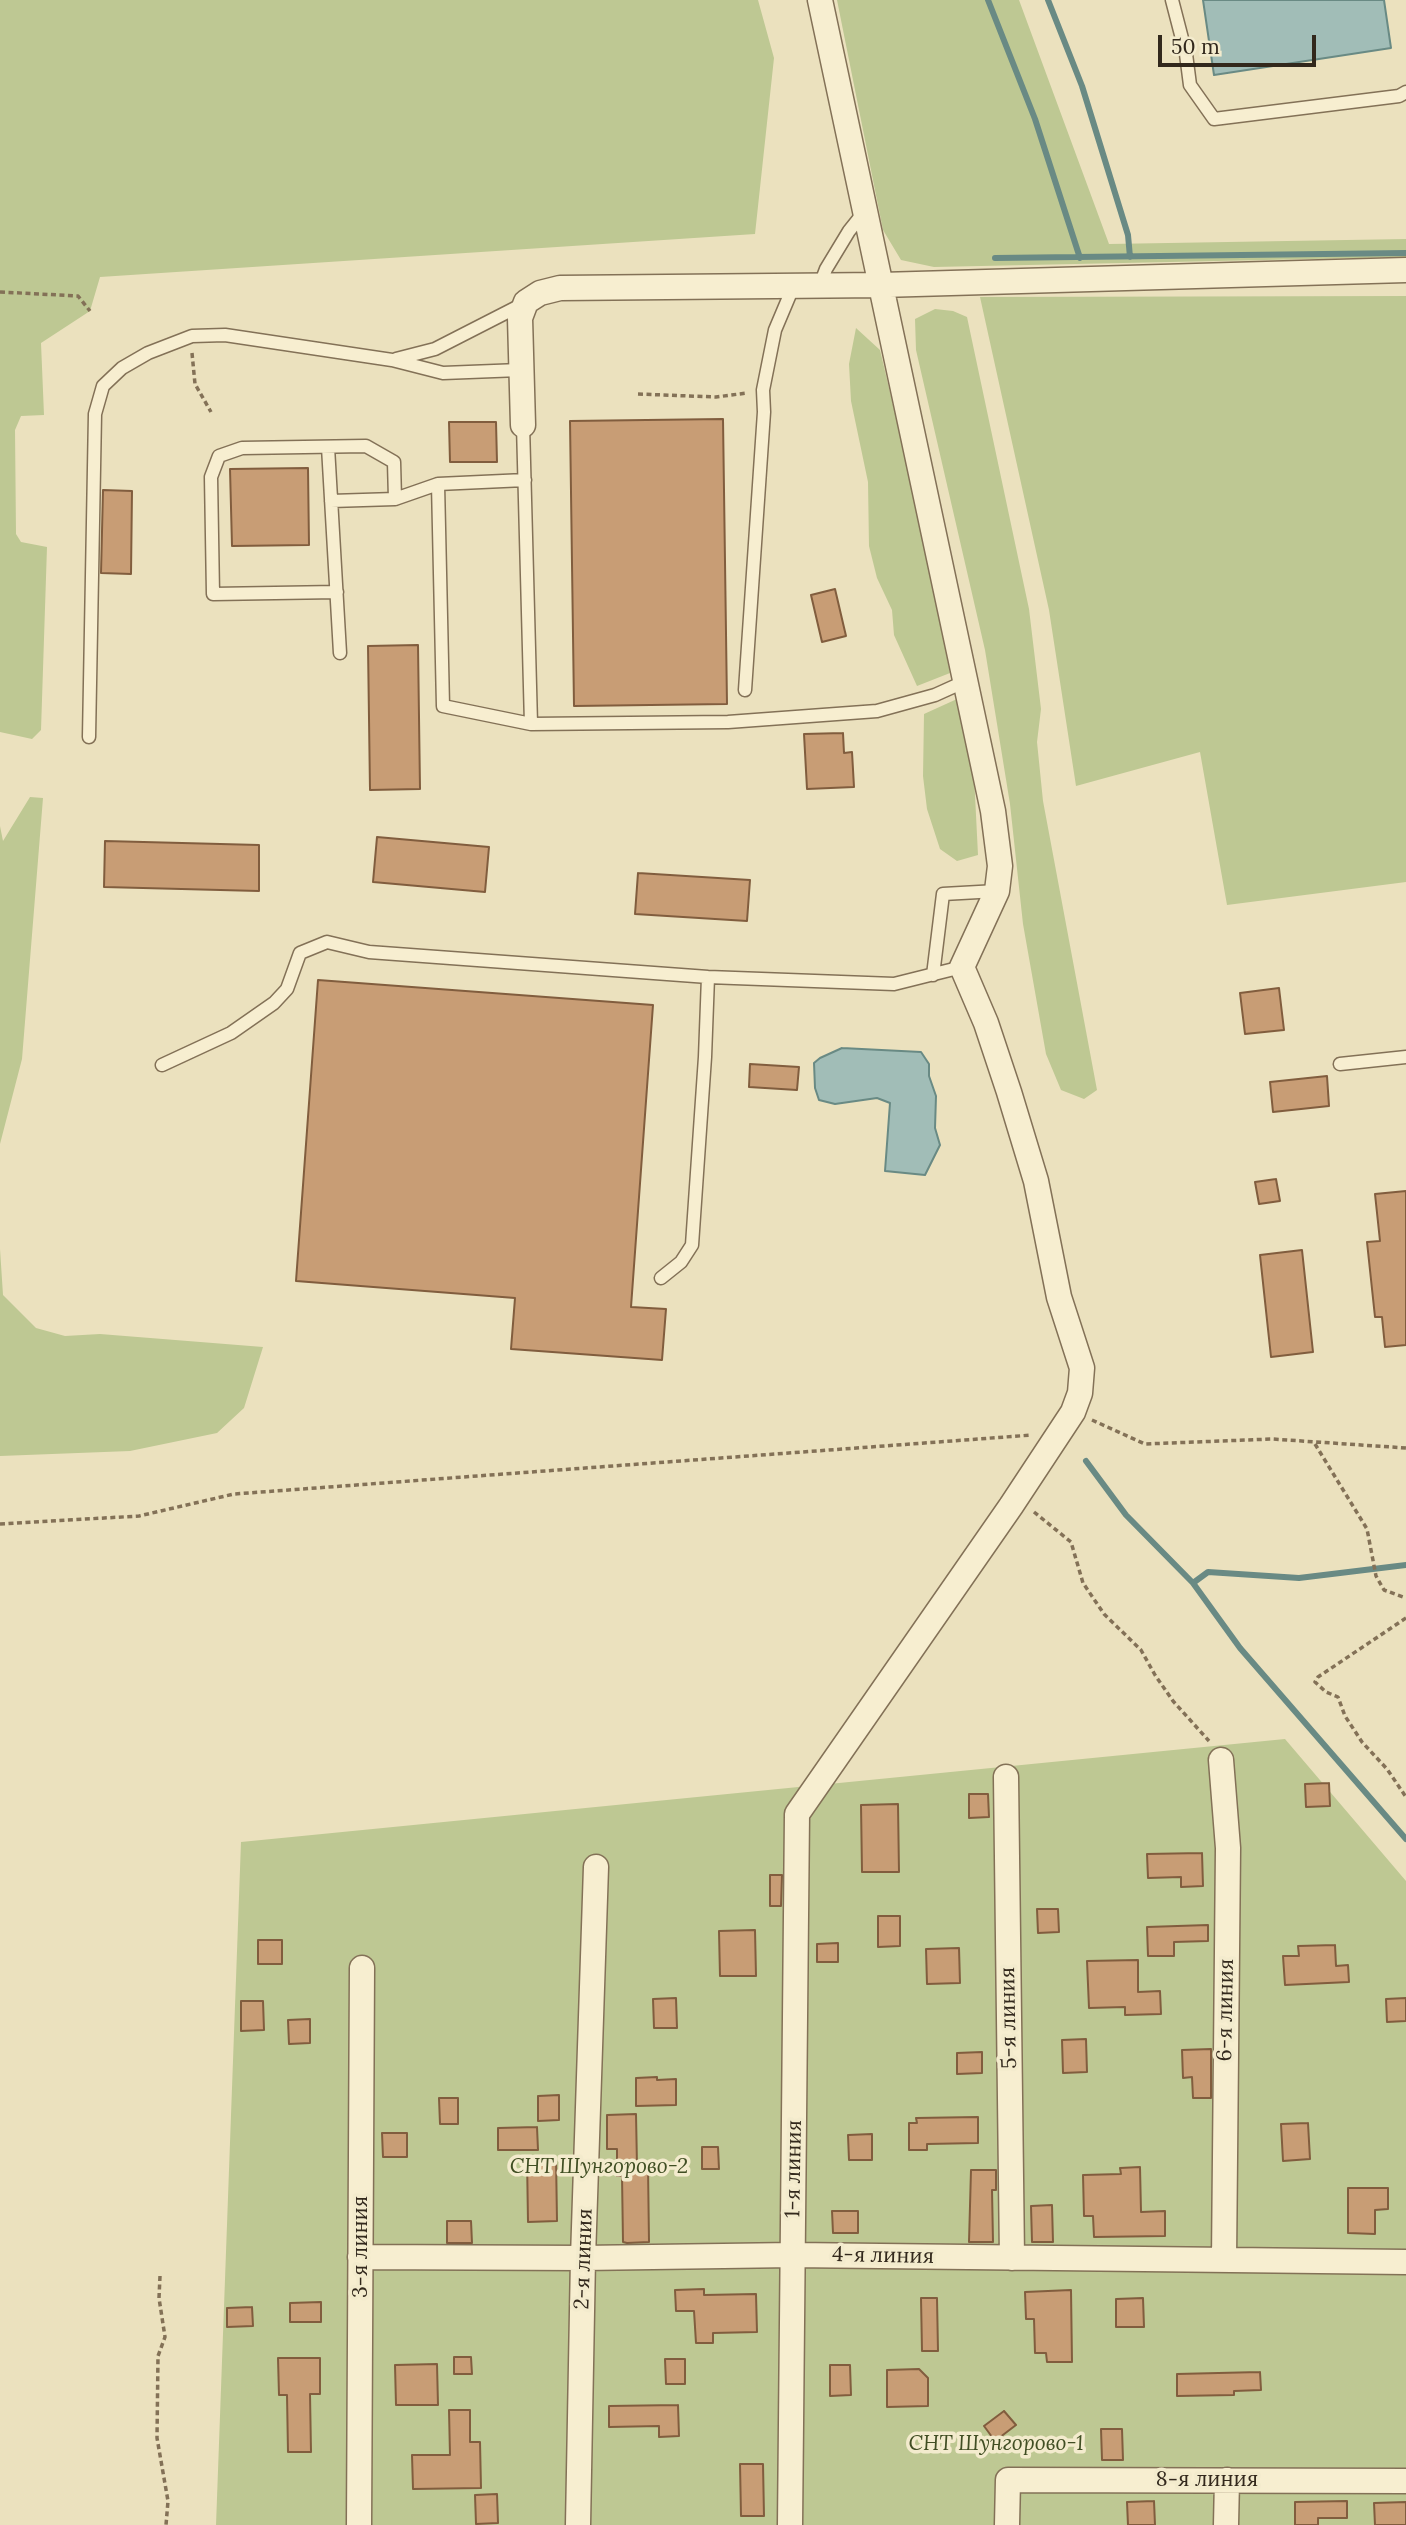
<!DOCTYPE html>
<html>
<head>
<meta charset="utf-8">
<style>
  body { margin:0 }
  #map { position:relative; width:1406px; height:2525px; overflow:hidden; background:#ebe1be; font-family:Lora,serif }
  canvas { display:block }
  .scale { position:absolute; left:1158px; top:35px; width:158px; height:32px; box-sizing:border-box; border:4px solid #32281c; border-top:0; padding-left:9px; font-size:21px; line-height:24px; white-space:nowrap; color:#32281c; -webkit-text-stroke:5px #f3ebcd; paint-order:stroke }
</style>
</head>
<body>
<div id="map">
<canvas width="1406" height="2525"></canvas>
<div class="scale">50 m</div>
</div>
<script>
const ctx = document.querySelector('canvas').getContext('2d');
ctx.lineJoin = 'round';
function paint(path, color) { ctx.fillStyle = color; ctx.fill(path, 'evenodd'); }
const poly = rows => new Path2D(rows.map(r => 'M' + r).join(''));
function stroke(path, color, width, dash) { ctx.strokeStyle = color; ctx.lineWidth = width; ctx.lineCap = dash ? 'butt' : 'round'; ctx.setLineDash(dash || []); ctx.stroke(path); }
function label(font, color, halo, rows, align = 'center') {
  ctx.font = font + ' Lora,serif'; ctx.lineWidth = 7; ctx.setLineDash([]); ctx.textBaseline = 'middle'; ctx.strokeStyle = halo; ctx.fillStyle = color; for (const [text, x, y, turn = 0] of rows) {
    ctx.save(); ctx.translate(x, y); ctx.rotate((+turn || 0) * Math.PI / 180); ctx.textAlign = isNaN(turn) ? turn : align; if (halo) ctx.strokeText(text, 0, 0); ctx.fillText(text, 0, 0); ctx.restore();
  }
}
paint(poly([
  [0,0,758,0,774,58,755,234,100,277,90,311,41,343,44,415,21,416,15,430,16,534,21,542,47,547,41,730,32,739,0,732],
  [837,0,1019,0,1109,244,1406,239,1406,257,934,267,901,260,883,230],
  [1406,296,1406,882,1227,905,1200,752,1076,786,1049,610,980,297],
  [935,309,953,311,967,317,1029,609,1041,709,1037,742,1043,801,1097,1090,1084,1099,1061,1090,1046,1054,1023,924,1010,804,985,650,916,350,915,319],
  [856,328,880,350,917,506,950,673,917,686,894,635,892,610,877,578,869,546,868,482,851,401,849,364],
  [957,699,974,775,978,855,957,861,940,849,927,809,923,776,924,714],
  [30,797,43,798,22,1059,0,1144,0,826,3,841],
  [0,1249,3,1295,36,1328,65,1336,100,1334,263,1347,244,1408,217,1433,130,1451,0,1456],
  [1285,1739,1406,1881,1406,2525,216,2525,241,1842]
]), '#bec893');
const water = poly([
  [1203,0,1384,0,1391,48,1214,75,1203,0],
  [842,1048,921,1052,929,1064,929,1076,936,1096,935,1128,940,1145,925,1175,885,1171,890,1103,877,1098,835,1104,819,1100,815,1088,814,1063,820,1058,842,1048]
]);
paint(water, '#a1bdb7');
stroke(water, '#698a84', 2);
stroke(poly([
  [988,0,1035,119,1080,258],
  [1048,0,1082,86,1128,235,1130,257],
  [995,258,1406,253],
  [1086,1461,1126,1515,1193,1583,1240,1648,1406,1839],
  [1193,1583,1208,1572,1299,1578,1406,1565]
]), '#698a84', 6);
const building = poly([
  [723,419,727,704,574,706,570,421,723,419],
  [449,422,496,422,497,462,450,462,449,422],
  [308,468,309,545,232,546,230,469,308,468],
  [103,490,132,491,131,574,101,573,103,490],
  [835,589,846,636,822,642,811,595,835,589],
  [418,645,420,789,370,790,368,646,418,645],
  [843,733,844,753,852,752,854,787,807,789,804,734,843,733],
  [377,837,489,847,485,892,373,882,377,837],
  [105,841,259,845,259,891,104,887,105,841],
  [638,873,750,880,747,921,635,914,638,873],
  [318,980,653,1005,631,1307,666,1309,662,1360,511,1349,515,1298,296,1281,318,980],
  [1279,988,1284,1030,1245,1034,1240,993,1279,988],
  [750,1064,799,1067,797,1090,749,1087,750,1064],
  [1327,1076,1329,1106,1273,1112,1270,1082,1327,1076],
  [1276,1179,1280,1201,1259,1204,1255,1182,1276,1179],
  [1406,1191,1406,1345,1385,1347,1382,1317,1375,1317,1367,1242,1380,1241,1375,1194,1406,1191],
  [1302,1250,1313,1352,1271,1357,1260,1255,1302,1250],
  [1329,1783,1330,1806,1306,1807,1305,1784,1329,1783],
  [969,1794,988,1794,989,1817,969,1818,969,1794],
  [898,1804,899,1872,862,1872,861,1805,898,1804],
  [1202,1853,1203,1886,1181,1887,1181,1877,1148,1878,1147,1854,1202,1853],
  [770,1875,782,1875,781,1906,770,1906,770,1875],
  [1037,1909,1058,1909,1059,1932,1038,1933,1037,1909],
  [878,1916,900,1916,900,1946,878,1947,878,1916],
  [1208,1925,1208,1941,1174,1942,1174,1956,1148,1956,1147,1927,1208,1925],
  [755,1930,756,1976,720,1976,719,1931,755,1930],
  [258,1940,282,1940,282,1964,258,1964,258,1940],
  [838,1943,838,1962,817,1962,817,1944,838,1943],
  [1335,1945,1336,1966,1348,1965,1349,1982,1285,1985,1283,1956,1299,1956,1298,1946,1335,1945],
  [959,1948,960,1983,927,1984,926,1949,959,1948],
  [1138,1960,1138,1992,1160,1991,1161,2014,1125,2015,1125,2007,1089,2008,1087,1961,1138,1960],
  [676,1998,677,2028,654,2028,653,1999,676,1998],
  [1406,1998,1406,2021,1387,2022,1386,1999,1406,1998],
  [241,2001,263,2001,264,2030,241,2031,241,2001],
  [310,2019,310,2043,289,2044,288,2020,310,2019],
  [1086,2039,1087,2072,1063,2073,1062,2040,1086,2039],
  [1211,2049,1211,2098,1193,2098,1192,2077,1183,2078,1182,2050,1211,2049],
  [982,2052,982,2073,957,2074,957,2053,982,2052],
  [657,2077,657,2080,676,2079,676,2105,636,2106,636,2078,657,2077],
  [559,2095,559,2120,538,2121,538,2096,559,2095],
  [439,2098,458,2098,458,2124,440,2124,439,2098],
  [636,2114,637,2166,648,2166,649,2242,627,2243,623,2242,622,2176,617,2176,617,2149,607,2149,607,2115,636,2114],
  [978,2117,978,2143,927,2144,927,2150,909,2150,909,2123,917,2123,916,2118,978,2117],
  [1308,2123,1310,2159,1283,2161,1281,2124,1308,2123],
  [537,2127,538,2150,498,2150,498,2128,537,2127],
  [382,2133,407,2133,407,2157,383,2157,382,2133],
  [872,2134,872,2160,849,2160,848,2135,872,2134],
  [702,2147,718,2147,719,2169,702,2169,702,2147],
  [556,2157,557,2221,528,2222,527,2158,556,2157],
  [1140,2167,1141,2212,1165,2211,1165,2236,1094,2237,1093,2216,1084,2216,1083,2175,1121,2174,1120,2168,1140,2167],
  [971,2170,996,2170,996,2190,992,2190,993,2242,969,2242,971,2170],
  [1348,2188,1388,2188,1388,2209,1375,2210,1375,2234,1348,2233,1348,2188],
  [1052,2205,1053,2242,1032,2242,1031,2206,1052,2205],
  [832,2211,858,2211,858,2233,833,2233,832,2211],
  [447,2221,471,2221,472,2243,447,2243,447,2221],
  [704,2289,704,2295,756,2294,757,2332,713,2333,713,2343,696,2343,694,2311,676,2311,675,2290,704,2289],
  [1071,2290,1072,2362,1047,2362,1046,2353,1035,2353,1034,2319,1026,2319,1025,2292,1071,2290],
  [921,2298,937,2298,938,2351,922,2351,921,2298],
  [1143,2298,1144,2327,1116,2327,1116,2299,1143,2298],
  [321,2302,321,2322,290,2322,290,2303,321,2302],
  [252,2307,253,2326,227,2327,227,2308,252,2307],
  [454,2357,471,2357,472,2374,454,2374,454,2357],
  [278,2358,320,2358,320,2394,310,2394,311,2452,288,2452,287,2395,279,2395,278,2358],
  [665,2359,685,2359,685,2384,666,2384,665,2359],
  [437,2364,438,2405,396,2405,395,2365,437,2364],
  [830,2365,850,2365,851,2395,830,2396,830,2365],
  [919,2369,928,2378,928,2406,887,2407,887,2370,919,2369],
  [1260,2372,1261,2390,1234,2391,1234,2395,1177,2396,1177,2374,1260,2372],
  [678,2405,679,2436,659,2437,659,2426,609,2427,609,2406,678,2405],
  [449,2410,470,2410,470,2442,480,2442,481,2488,413,2489,412,2455,450,2455,449,2410],
  [1004,2411,1016,2425,995,2441,984,2426,1004,2411],
  [1101,2429,1122,2429,1123,2460,1102,2460,1101,2429],
  [740,2464,763,2464,764,2516,741,2516,740,2464],
  [497,2494,498,2523,476,2524,475,2495,497,2494],
  [1154,2501,1155,2525,1128,2525,1127,2502,1154,2501],
  [1347,2501,1347,2518,1318,2518,1318,2525,1295,2525,1295,2502,1347,2501],
  [1406,2502,1406,2525,1375,2525,1374,2503,1406,2502]
]);
paint(building, '#c89d75');
stroke(building, '#815d3e', 2);
const service = poly([
  [1172,0,1186,54,1190,85,1214,119,1399,96,1406,92],
  [820,285,826,269,849,231,865,211],
  [396,359,435,349,523,304],
  [523,425,531,724],
  [328,447,340,653],
  [438,484,443,706,531,724,728,722,877,711,935,695,966,681],
  [331,501,395,499,438,484,525,480],
  [337,592,213,594,211,477,219,456,242,448,366,446,394,462,395,499],
  [745,690,764,412,763,390,775,330,794,285],
  [89,737,95,414,103,386,122,368,148,353,192,336,225,335,392,360,443,373,520,370],
  [933,975,943,894,997,891],
  [1340,1064,1406,1057],
  [162,1065,231,1033,274,1003,287,989,300,953,327,942,369,952,708,977,894,984,962,967],
  [661,1278,681,1262,692,1245,705,1057,708,977]
]);
const minor = poly([
  [523,425,520,318,526,302,540,293,560,288,881,285,1406,270],
  [1221,1760,1228,1848,1224,2260],
  [1006,1777,1012,2258],
  [360,2257,583,2258,793,2255,1406,2262],
  [359,2525,362,1968],
  [578,2525,583,2258,596,1867],
  [790,2525,797,1814,1011,1506,1073,1412,1080,1393,1082,1368,1059,1297,1036,1181,1009,1092,986,1023,962,967,997,891,1000,866,993,811,820,0],
  [1007,2525,1008,2480,1406,2481],
  [1226,2525,1227,2480]
]);
stroke(service, '#837157', 15);
stroke(minor, '#837157', 27);
stroke(poly([
  [0,292,78,296,90,311],
  [192,353,195,384,211,412],
  [638,394,716,397,747,393],
  [1092,1420,1145,1444,1272,1439,1406,1448],
  [1315,1444,1367,1529,1376,1576,1384,1590,1406,1598],
  [1034,1512,1071,1542,1083,1583,1104,1614,1141,1650,1155,1675,1173,1701,1209,1741],
  [0,1524,139,1516,234,1494,1032,1435],
  [1406,1618,1318,1677,1315,1682,1326,1692,1338,1697,1345,1716,1362,1742,1387,1769,1406,1797],
  [160,2276,159,2298,165,2337,158,2356,157,2438,168,2501,166,2525]
]), '#837157', 3.5, [5, 3.5]);
stroke(service, '#f7eed0', 12);
stroke(minor, '#f7eed0', 24);
label('21px', '#32281c', '#f3ebcd', [
  ["6-я линия",1226,2010,-89],
  ["5-я линия",1009,2018,-91],
  ["1-я линия",794,2169,-89],
  ["3-я линия",361,2247,-90],
  ["4-я линия",883,2256,1],
  ["2-я линия",584,2259,-88],
  ["8-я линия",1207,2480]
]);
label('italic 21px', '#404e23', '#f3ebcd', [
  ["СНТ Шунгорово-2",599,2167],
  ["СНТ Шунгорово-1",996,2444]
]);
</script>
</body>
</html>
